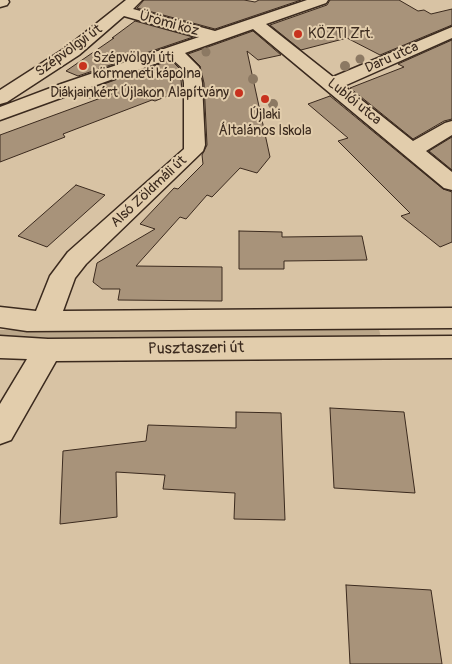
<!DOCTYPE html>
<html>
<head>
<meta charset="utf-8">
<style>
  body { margin:0 }
  canvas { display:block; background:#d8c3a4 }
</style>
</head>
<body>
<canvas width="452" height="664"></canvas>
<script>
const ctx = document.querySelector('canvas').getContext('2d');
ctx.lineJoin = 'round';
function paint(path, color) { ctx.fillStyle = color; ctx.fill(path, 'evenodd'); }
const poly = rows => new Path2D(rows.map(r => 'M' + r).join(''));
function stroke(path, color, width, dash) { ctx.strokeStyle = color; ctx.lineWidth = width; ctx.lineCap = dash ? 'butt' : 'round'; ctx.setLineDash(dash || []); ctx.stroke(path); }
function label(font, color, halo, rows, align = 'center') {
  ctx.font = font + ' Pangolin,sans-serif'; ctx.lineWidth = 4; ctx.setLineDash([]); ctx.textBaseline = 'middle'; ctx.strokeStyle = halo; ctx.fillStyle = color; for (const [text, x, y, turn = 0] of rows) {
    ctx.save(); ctx.translate(x, y); ctx.rotate((+turn || 0) * Math.PI / 180); ctx.textAlign = isNaN(turn) ? turn : align; if (halo) ctx.strokeText(text, 0, 0); ctx.fillText(text, 0, 0); ctx.restore();
  }
}
paint(poly([
  [379,329,382,342,0,341,0,330]
]), '#bba78a');
const building = poly([
  [144,0,244,0,255,2,259,0,301,0,215,29,137,8,144,0],
  [330,0,399,0,418,11,424,10,431,14,452,9,452,25,380,55,347,38,301,50,270,25,327,5,330,0],
  [135,21,193,37,78,76,66,71,114,38,112,38,135,21],
  [253,31,281,55,258,60,247,51,270,157,257,173,240,168,212,197,207,195,186,219,180,217,136,266,222,267,222,301,118,300,120,289,102,289,93,282,97,263,155,229,140,224,174,188,178,189,203,164,202,155,207,145,204,83,200,66,188,54,253,31],
  [452,40,452,119,444,121,413,139,350,88,404,67,398,64,452,40],
  [171,60,180,69,182,90,155,101,152,100,63,134,65,137,0,162,0,135,117,92,101,85,171,60],
  [330,96,443,189,452,192,452,242,440,247,401,216,410,213,338,141,348,138,308,104,330,96],
  [452,137,452,170,429,151,452,137],
  [76,185,105,195,47,247,18,236,76,185],
  [239,231,282,232,282,237,362,236,367,260,284,261,284,269,239,269,239,231],
  [330,408,404,412,415,493,334,488,330,408],
  [236,412,281,413,285,520,234,519,235,493,163,489,165,475,116,472,117,517,60,524,63,451,146,441,148,425,236,428,236,412],
  [346,585,431,590,442,664,350,664,346,585]
]);
paint(building, '#a8937a');
stroke(building, '#3b2a1e', 1);
const minor = poly([
  [0,0,8,0,9,2,7,5,0,7,0,0],
  [126,0,142,0,133,9,215,31,307,0,328,0,326,3,266,24,333,77,452,27,452,38,344,86,413,141,445,123,452,121,452,135,426,151,452,172,452,190,444,188,253,29,185,53,199,67,202,83,205,145,203,151,86,264,75,278,63,311,452,308,452,328,27,331,0,327,0,307,36,311,50,276,68,252,184,149,184,83,182,68,171,58,0,120,0,107,61,84,199,37,124,16,79,55,7,102,0,104,0,90,67,47,126,0],
  [0,336,48,339,452,336,452,358,56,361,11,440,0,444,0,404,27,359,0,358,0,336]
]);
stroke(minor, '#3b2a1e', 3);
paint(minor, '#e2cdac');
ctx.fillStyle = '#8c7963';
for (const [x, y, r] of [
  [340,33,4.5],
  [206,52,4.5],
  [360,59,4.5],
  [345,66,5],
  [253,79,5],
  [89,94,5],
  [273,104,5]
]) { ctx.beginPath(); ctx.arc(x, y, r, 0, 2 * Math.PI); ctx.fill(); }
for (const [x, y, r, color] of [
  [298,34,5,"#c8321e"],
  [83,66,5,"#c8321e"],
  [239,93,5,"#c8321e"],
  [265,99,5,"#c8321e"]
]) { const dot = new Path2D(); dot.arc(x, y, r, 0, 2 * Math.PI); ctx.fillStyle = color; ctx.fill(dot); stroke(dot, '#e2cdac', 2); }
label('14px', '#3b2a1e', '#e2cdac', [
  ["Ürömi köz",169,24,15],
  ["Szépvölgyi út",69,51,-36],
  ["Daru utca",392,58,-24],
  ["Lublói utca",354,102,39],
  ["Alsó Zöldmáli út",149,192,-43]
]);
label('14px', '#3b2a1e', '#e2cdac', [
  ["KÖZTI Zrt.",308,34],
  ["Szépvölgyi úti",93,58],
  ["körmeneti kápolna",93,74],
  ["Diákjainkért Újlakon Alapítvány",229,93,"right"],
  ["Újlaki",265,115,"center"],
  ["Általános Iskola",265,131,"center"]
], 'left');
label('16px', '#3b2a1e', '#e2cdac', [
  ["Pusztaszeri út",196,349,-1]
]);
</script>
</body>
</html>
